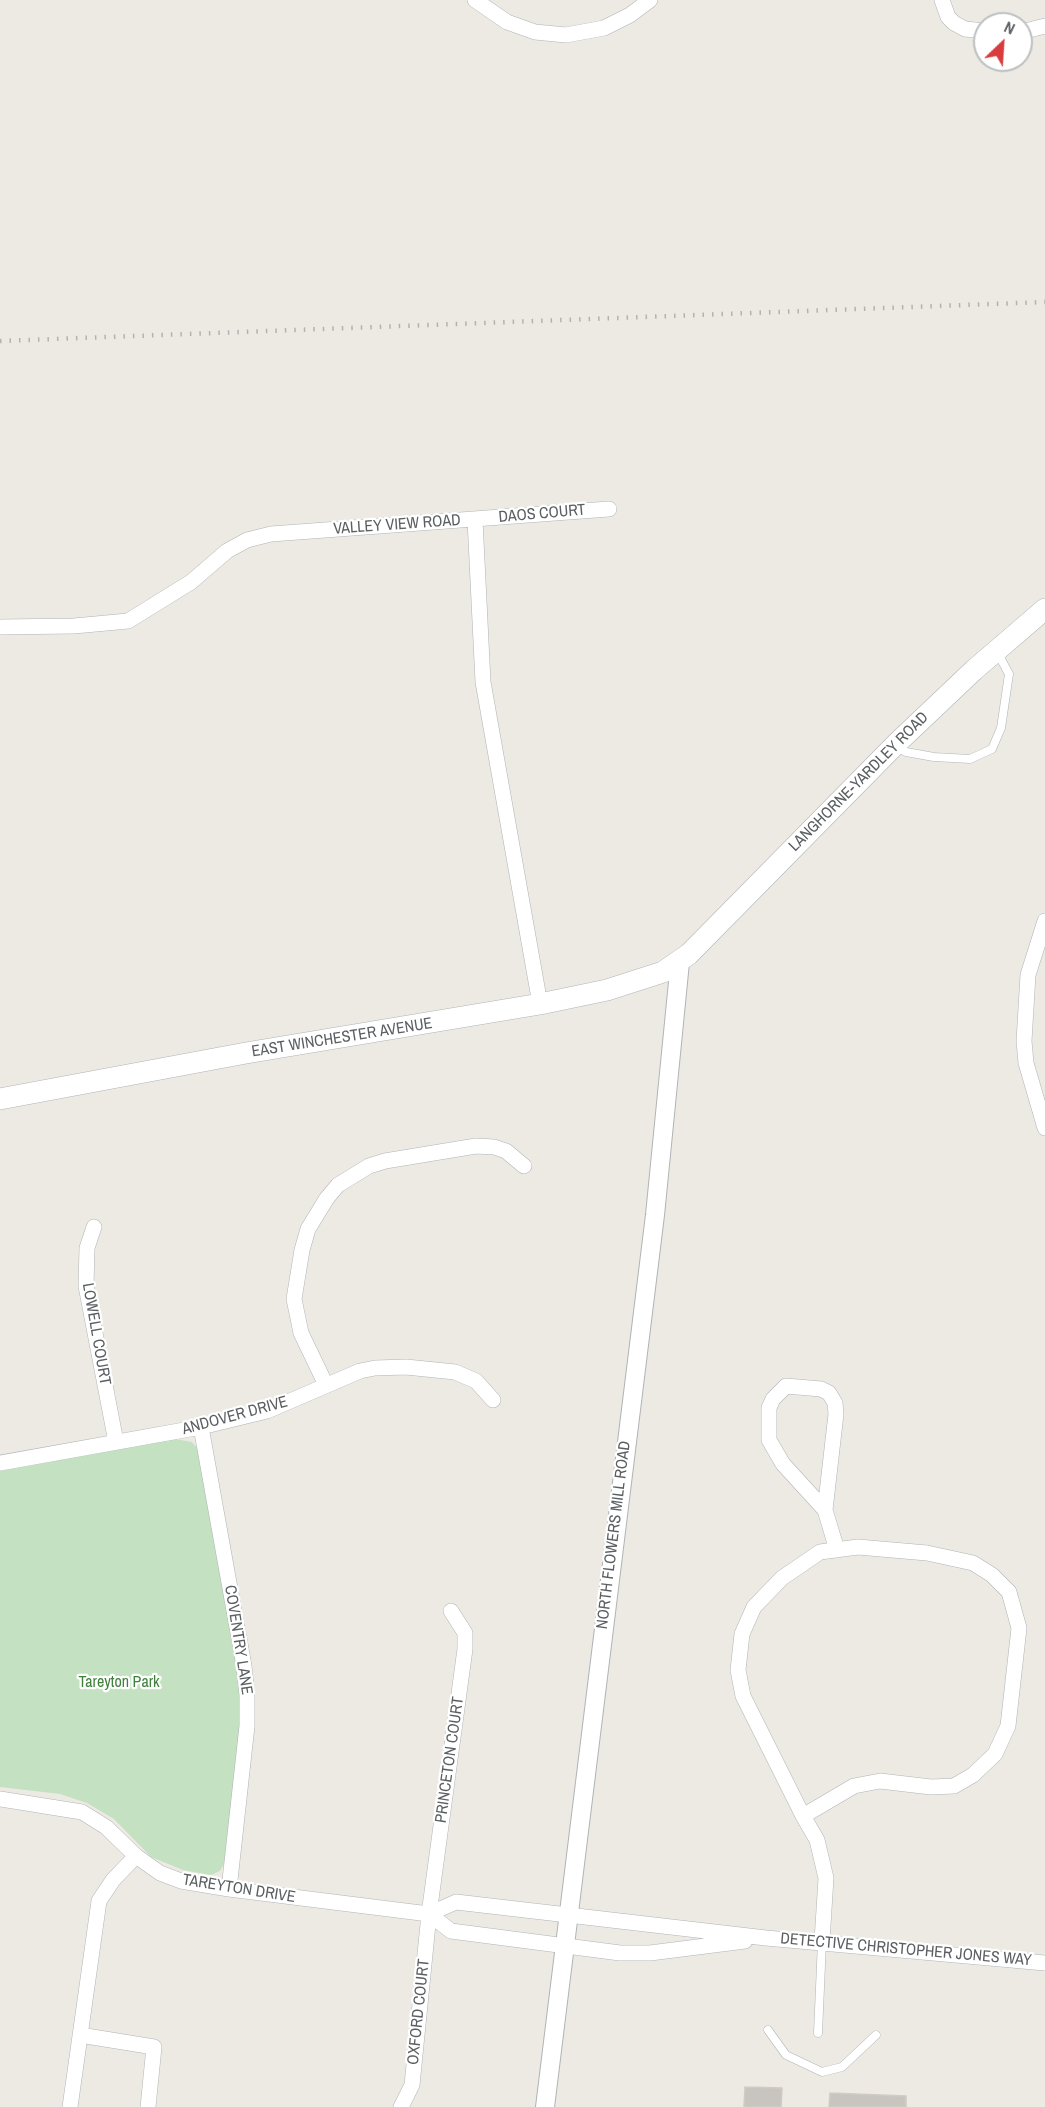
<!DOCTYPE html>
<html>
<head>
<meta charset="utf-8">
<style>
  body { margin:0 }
  #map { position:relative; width:1045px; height:2107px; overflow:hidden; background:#eceae3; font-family:"Archivo Narrow",sans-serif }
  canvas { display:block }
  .north { position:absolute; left:973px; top:12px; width:60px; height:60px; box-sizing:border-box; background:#fff; border:2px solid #bdbfc0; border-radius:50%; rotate:25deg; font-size:16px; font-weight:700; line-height:24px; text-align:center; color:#5b5f62 }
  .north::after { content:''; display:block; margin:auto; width:21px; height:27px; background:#d93c3e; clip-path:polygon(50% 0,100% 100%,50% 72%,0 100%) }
</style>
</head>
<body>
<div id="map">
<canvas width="1045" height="2107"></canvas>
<div class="north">N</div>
</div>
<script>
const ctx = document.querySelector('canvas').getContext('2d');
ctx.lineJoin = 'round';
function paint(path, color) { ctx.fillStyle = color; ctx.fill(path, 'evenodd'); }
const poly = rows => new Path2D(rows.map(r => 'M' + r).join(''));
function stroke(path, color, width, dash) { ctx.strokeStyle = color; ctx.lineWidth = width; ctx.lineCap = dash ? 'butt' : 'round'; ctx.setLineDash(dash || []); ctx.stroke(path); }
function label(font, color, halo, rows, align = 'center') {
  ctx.font = font + ' "Archivo Narrow",sans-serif'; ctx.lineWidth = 4.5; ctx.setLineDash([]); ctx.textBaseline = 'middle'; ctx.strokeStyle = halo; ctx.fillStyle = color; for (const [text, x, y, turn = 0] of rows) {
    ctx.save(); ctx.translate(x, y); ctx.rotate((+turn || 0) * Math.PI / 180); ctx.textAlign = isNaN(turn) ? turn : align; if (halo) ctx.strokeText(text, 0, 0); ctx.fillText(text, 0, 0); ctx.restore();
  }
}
paint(poly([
  [175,1439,192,1442,198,1449,234,1642,239,1692,239,1743,225,1862,220,1871,211,1875,183,1870,151,1857,114,1819,87,1803,60,1794,0,1787,0,1471]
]), '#c4e2c1');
const building = poly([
  [745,2087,782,2088,781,2107,744,2107,745,2087],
  [830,2093,906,2096,906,2107,829,2107,830,2093]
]);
paint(building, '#c8c5c0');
stroke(building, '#d1cbc2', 1.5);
const service = poly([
  [896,746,906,752,934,757,970,759,992,749,1001,728,1009,674,997,652],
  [768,2030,786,2055,822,2072,842,2067,876,2035],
  [818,2033,822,1942]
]);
const minor = poly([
  [475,0,507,22,535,32,566,35,604,28,630,15,650,0],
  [942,0,948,17,954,23,965,29,985,31],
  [1021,32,1045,26],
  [475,520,483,682,540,1004],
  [0,627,74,626,128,621,191,582,227,551,247,540,271,534,609,509],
  [1045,921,1028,975,1024,1041,1026,1063,1045,1128],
  [94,1227,87,1248,86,1286,116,1442],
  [326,1385,301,1333,294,1299,302,1250,308,1229,327,1198,338,1185,369,1166,385,1161,476,1146,494,1147,506,1151,524,1166],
  [201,1427,244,1666,247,1695,247,1726,229,1889],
  [0,1463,201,1427,267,1411,360,1371,375,1368,406,1367,455,1372,476,1381,493,1400],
  [825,1510,783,1464,769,1440,769,1408,773,1399,786,1386,821,1389,829,1393,835,1403,836,1414,825,1510,837,1550],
  [0,1799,82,1812,106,1827,136,1856,160,1873,181,1881,229,1889,429,1914,456,1902,766,1938,1045,1963],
  [803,1816,854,1786,880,1781,931,1787,954,1786,973,1775,995,1754,1008,1726,1019,1628,1009,1592,992,1575,973,1563,927,1553,858,1547,820,1552,782,1578,754,1607,742,1634,738,1670,743,1696,803,1816,817,1840,826,1878,822,1941],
  [429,1914,451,1931,620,1953,650,1953,745,1941],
  [80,2035,154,2047,148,2107],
  [70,2107,99,1901,113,1880,136,1856],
  [401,2107,412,2085,429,1914,465,1649,465,1633,451,1611]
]);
const tertiary = poly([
  [545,2107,655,1215,680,962]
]);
const secondary = poly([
  [0,1099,246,1053,540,1004,607,990,663,972,689,954,897,743,974,670,1045,609]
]);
stroke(service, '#b0b4b7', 9);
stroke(minor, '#b0b4b7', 16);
stroke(tertiary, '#b0b4b7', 20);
stroke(secondary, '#b0b3b7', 22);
stroke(service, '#fff', 8);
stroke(minor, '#fff', 15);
stroke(tertiary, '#fff', 18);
stroke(secondary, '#fff', 21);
stroke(poly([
  [0,341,1045,302]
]), '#b1b2b2', 4.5, [1.5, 8]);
label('16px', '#5b5f62', '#fff', [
  ["DAOS COURT",542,514,-5],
  ["VALLEY VIEW ROAD",397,525,-4],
  ["LANGHORNE-YARDLEY ROAD",859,782,-45],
  ["EAST WINCHESTER AVENUE",342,1038,-9],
  ["LOWELL COURT",96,1334,80],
  ["ANDOVER DRIVE",235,1416,-15],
  ["NORTH FLOWERS MILL ROAD",614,1535,-83],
  ["COVENTRY LANE",238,1640,81],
  ["PRINCETON COURT",450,1760,-82],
  ["TAREYTON DRIVE",239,1889,9],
  ["DETECTIVE CHRISTOPHER JONES WAY",906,1950,5],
  ["OXFORD COURT",419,2012,-84]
]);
label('16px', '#3f803c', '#fff', [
  ["Tareyton Park",119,1683]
]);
</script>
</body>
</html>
